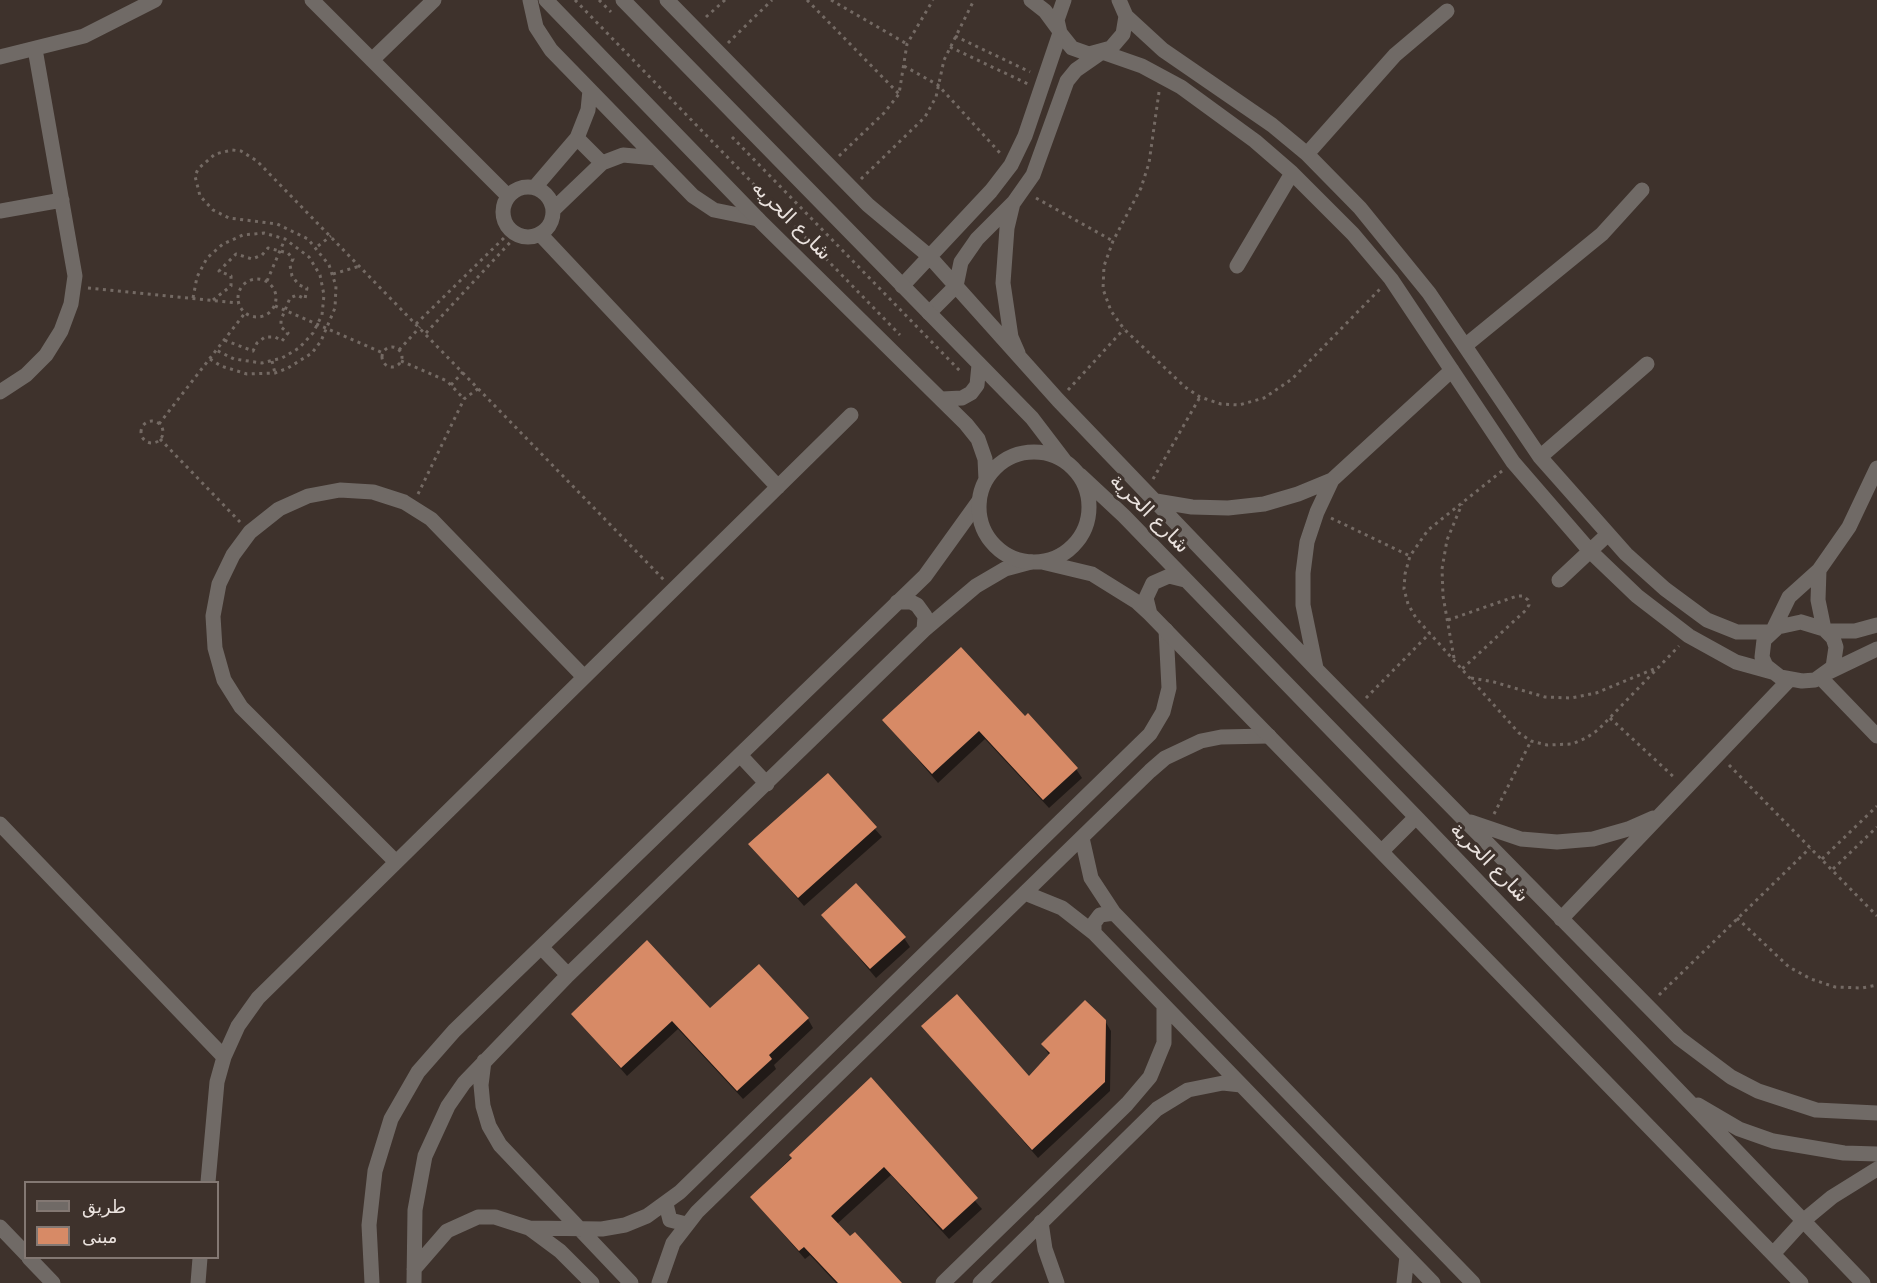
<!DOCTYPE html>
<html>
<head>
<meta charset="utf-8">
<style>
  body { margin:0 }
  #map { position:relative; width:1877px; height:1283px; overflow:hidden; background:#3e322c; font-family:"DejaVu Sans",Vazirmatn,sans-serif }
  canvas { display:block }
  .legend { position:absolute; left:24px; top:1181px; width:195px; height:78px; box-sizing:border-box; background:#3e322c; border:2px solid #837873; margin:0; padding:8px 10px; list-style:none; font-size:18px; color:#eae2de }
  .legend li { display:flex; align-items:center; gap:12px; height:30px }
  .legend b { width:30px; border:2px solid #837873 }
</style>
</head>
<body>
<div id="map">
<canvas width="1877" height="1283"></canvas>
<ul class="legend">
<li><b style="height:8px;background:#706a66"></b>طريق</li>
<li><b style="height:16px;background:#d78a66"></b>مبنى</li>
</ul>
</div>
<script>
const ctx = document.querySelector('canvas').getContext('2d');
ctx.lineJoin = 'round';
function paint(path, color) { ctx.fillStyle = color; ctx.fill(path, 'evenodd'); }
const poly = rows => new Path2D(rows.map(r => 'M' + r).join(''));
function stroke(path, color, width, dash) { ctx.strokeStyle = color; ctx.lineWidth = width; ctx.lineCap = dash ? 'butt' : 'round'; ctx.setLineDash(dash || []); ctx.stroke(path); }
function label(font, color, halo, rows, align = 'center') {
  ctx.font = font + ' "DejaVu Sans",Vazirmatn,sans-serif'; ctx.lineWidth = 6; ctx.setLineDash([]); ctx.textBaseline = 'middle'; ctx.strokeStyle = halo; ctx.fillStyle = color; for (const [text, x, y, turn = 0] of rows) {
    ctx.save(); ctx.translate(x, y); ctx.rotate((+turn || 0) * Math.PI / 180); ctx.textAlign = isNaN(turn) ? turn : align; if (halo) ctx.strokeText(text, 0, 0); ctx.fillText(text, 0, 0); ctx.restore();
  }
}
paint(poly([
  [1025,718,1076,769,1082,778,1049,808,985,739,938,783,884,720],
  [827,775,882,837,804,906,750,844],
  [823,915,904,938,910,947,876,978],
  [710,1011,808,1019,813,1028,774,1065,776,1069,743,1099,678,1029,627,1076,573,1014],
  [1105,1021,1111,1031,1110,1091,1038,1158,923,1026,1029,1078,1050,1056,1042,1044],
  [871,1080,982,1209,949,1239,891,1175,837,1224,900,1283,836,1283,810,1255,805,1259,751,1197]
]), '#0007');
paint(poly([
  [961,647,1025,716,1028,713,1078,768,1043,800,979,731,932,774,882,720],
  [828,773,877,827,798,898,748,844],
  [856,883,906,937,870,969,821,915],
  [647,940,710,1008,759,964,809,1018,769,1055,772,1059,737,1091,672,1021,621,1068,571,1014],
  [957,994,1029,1076,1050,1053,1041,1044,1085,1000,1106,1020,1105,1082,1032,1150,921,1026],
  [871,1077,978,1198,943,1230,884,1167,831,1216,850,1236,855,1232,902,1283,838,1283,804,1247,799,1251,750,1197,792,1158,789,1155]
]), '#d78a66');
stroke(poly([
  [575,0,900,335],
  [599,0,611,12],
  [807,0,899,94],
  [831,0,907,44],
  [706,17,725,0],
  [955,36,1030,72],
  [728,43,772,0],
  [950,47,1028,84],
  [904,66,938,85,1000,153],
  [1159,92,1149,163,1141,188,1113,241,1104,266,1103,289,1111,311,1124,329,1185,387,1200,397,1221,404,1239,405,1264,398,1292,379,1380,289],
  [732,137,962,373],
  [839,156,884,113,899,94,907,44,933,0],
  [861,179,925,117,936,97,944,60,974,0],
  [1036,198,1113,241],
  [318,246,331,236],
  [333,274,360,266],
  '238 298a19 19 0 1 1 38 0a19 19 0 1 1-38 0Z',
  [267,281,285,239],
  [88,288,238,303],
  [193,298,197,277,207,258,223,244,243,235,264,233,285,239,309,257,320,275,324,295,322,315,313,333,299,348,282,358,262,363,234,359,216,350],
  [213,300,231,286,231,276,219,271,236,254,252,259,262,255,268,248,288,253,293,259,290,265,292,276,299,285,307,288,305,299,297,295,290,298,281,320,281,327,288,333,282,341,275,337,265,337,257,343,253,351,224,340],
  [275,306,383,353],
  [416,324,511,231],
  [426,333,517,235],
  '382 357a10 10 0 1 1 20 0a10 10 0 1 1-20 0Z',
  [399,350,420,327],
  [210,359,221,366,247,374,275,373,288,368,312,353,321,341,335,308,336,286,329,265,308,239,277,224,229,218,213,210,200,196,195,176,198,169,215,154,232,150,241,151,257,161,664,580],
  [272,361,275,373],
  [401,361,447,381,464,399],
  [451,385,463,372],
  [1068,390,1124,329],
  '141 432a11 11 0 1 1 22 0a11 11 0 1 1-22 0Z',
  [159,424,245,313],
  [160,439,240,522],
  [1502,471,1428,530,1410,556,1405,574,1404,589,1408,604,1416,618,1519,733,1531,741,1547,745,1572,744,1586,738,1598,730,1679,646],
  [1153,479,1200,397],
  [418,494,464,399,479,388],
  [1331,518,1410,556],
  [1448,620,1517,596,1523,596,1528,600,1529,605,1526,610,1462,669],
  [1454,658,1443,596,1442,569,1447,540,1462,504],
  [1471,678,1494,682,1545,697,1571,698,1596,693,1654,669],
  [1366,698,1430,633],
  [1610,718,1676,779],
  [1729,765,1877,916],
  [1494,814,1531,741],
  [1822,859,1877,806],
  [1833,869,1877,827],
  [1737,918,1789,967,1811,979,1835,987,1862,988,1877,985],
  [1659,995,1810,848]
]), '#746a64', 3, [3, 4.5]);
stroke(poly([
  [312,0,508,196],
  [530,0,536,27,551,50,693,196,714,210,758,219],
  [667,0,868,205,929,256,1058,400,1316,669,1679,1038,1731,1077,1758,1091,1816,1110,1877,1113],
  [1031,0,1045,11,1059,30],
  [1064,0,1057,20,1060,33,1072,48,1089,54,1111,48,1123,34,1126,16,1119,0],
  [1126,16,1163,50,1272,125,1307,154,1360,208,1429,293,1540,457,1626,554,1665,589,1707,620,1737,632,1770,632],
  [1102,52,1142,66,1181,87,1255,141,1292,173,1353,234,1391,279,1513,462,1590,551,1637,596,1689,636,1736,662,1772,672],
  [0,57,84,36,155,0],
  [372,60,434,0],
  [577,138,602,163],
  [1307,154,1395,55,1447,11],
  '503 212a25 25 0 1 1 50 0a25 25 0 1 1-50 0Z',
  [535,187,577,138,588,110,590,90],
  [1013,203,1007,228,1003,283,1011,337,1018,353],
  [554,209,602,163,623,155,656,158],
  [0,211,62,200],
  [540,234,778,487],
  [1237,266,1292,173],
  [902,286,991,191,1011,165,1025,136,1060,33],
  [929,313,956,286,961,262,977,239,1014,202,1033,175,1067,81,1076,70,1099,54],
  [1466,345,1602,234,1642,190],
  [0,392,26,375,46,355,61,331,71,304,75,276,35,49],
  [1540,457,1647,364],
  [1156,501,1192,507,1228,508,1264,504,1298,494,1332,480,1452,370],
  [1819,570,1818,600,1824,629],
  [1559,580,1607,535],
  [897,602,911,602,917,605,925,616,924,630],
  [1801,622,1824,629,1833,638,1836,647,1833,667,1815,680,1802,681,1780,677,1766,666,1762,657,1764,640,1778,627,1801,622],
  [1773,630,1789,597,1819,570,1849,527,1877,468],
  [1826,631,1855,631,1877,625],
  [1316,668,1303,605,1303,573,1307,542,1317,512,1332,480],
  [1829,672,1877,649],
  [1821,678,1877,736],
  [740,755,767,784],
  [1471,822,1521,839,1557,842,1593,839,1628,829,1653,818],
  [0,824,224,1057],
  [1082,838,1091,878,1114,913,1473,1283],
  [396,862,241,707,224,680,215,648,213,616,219,584,233,555,250,532,279,509,308,496,340,490,373,492,404,502,431,519,584,677],
  [1025,893,1062,908,1094,933,1433,1283],
  [1561,919,1789,680],
  [1094,933,1094,923,1100,915,1114,913],
  [541,947,568,975],
  [484,1061,481,1085,483,1106,489,1126,500,1145,631,1283],
  [208,1182,217,1082,224,1057,238,1026,258,998,851,415],
  [666,1204,670,1220,686,1224],
  [1041,1222,1045,1249,1057,1283],
  [0,1227,26,1254],
  [529,1228,602,1229,625,1225,647,1216,680,1192,1150,734,1163,712,1169,688,1166,630],
  [29,1258,53,1283],
  [414,1269,447,1231,478,1217,495,1217,529,1228,560,1251,592,1283],
  [198,1283,200,1258],
  [372,1283,369,1225,375,1171,391,1119,418,1072,454,1031,925,576,979,501],
  [414,1283,415,1210,425,1156,448,1106,464,1083,568,975,924,630,976,586,1005,569,1031,562],
  [659,1283,673,1243,697,1212,1150,771,1165,758,1201,741,1221,737,1269,736],
  [943,1283,1127,1104,1150,1077,1164,1043,1164,1006],
  [980,1283,1157,1109,1188,1090,1223,1083,1241,1085],
  [1404,1283,1407,1256]
]), '#706a66', 15);
stroke(poly([
  [546,0,758,219,966,424,978,439,985,459,986,480],
  [623,0,1032,418,1064,460],
  [942,399,962,398,971,393,977,385,979,365],
  '979 507a55 55 0 1 1 110 0a55 55 0 1 1-110 0Z',
  [1080,475,1124,516,1416,817,1863,1283],
  [1042,562,1092,574,1137,602,1150,614,1801,1283],
  [1150,614,1146,598,1153,583,1169,576,1185,580],
  [1382,851,1416,817],
  [1698,1105,1739,1129,1773,1141,1844,1153,1877,1154],
  [1773,1254,1803,1221,1832,1197,1877,1169]
]), '#706a66', 15);
label('20px', '#eae2de', '#3e322c', [
  ["شارع الحريه",791,221,45],
  ["شارع الحرية",1149,514,45],
  ["شارع الحرية",1489,863,46]
]);
</script>
</body>
</html>
